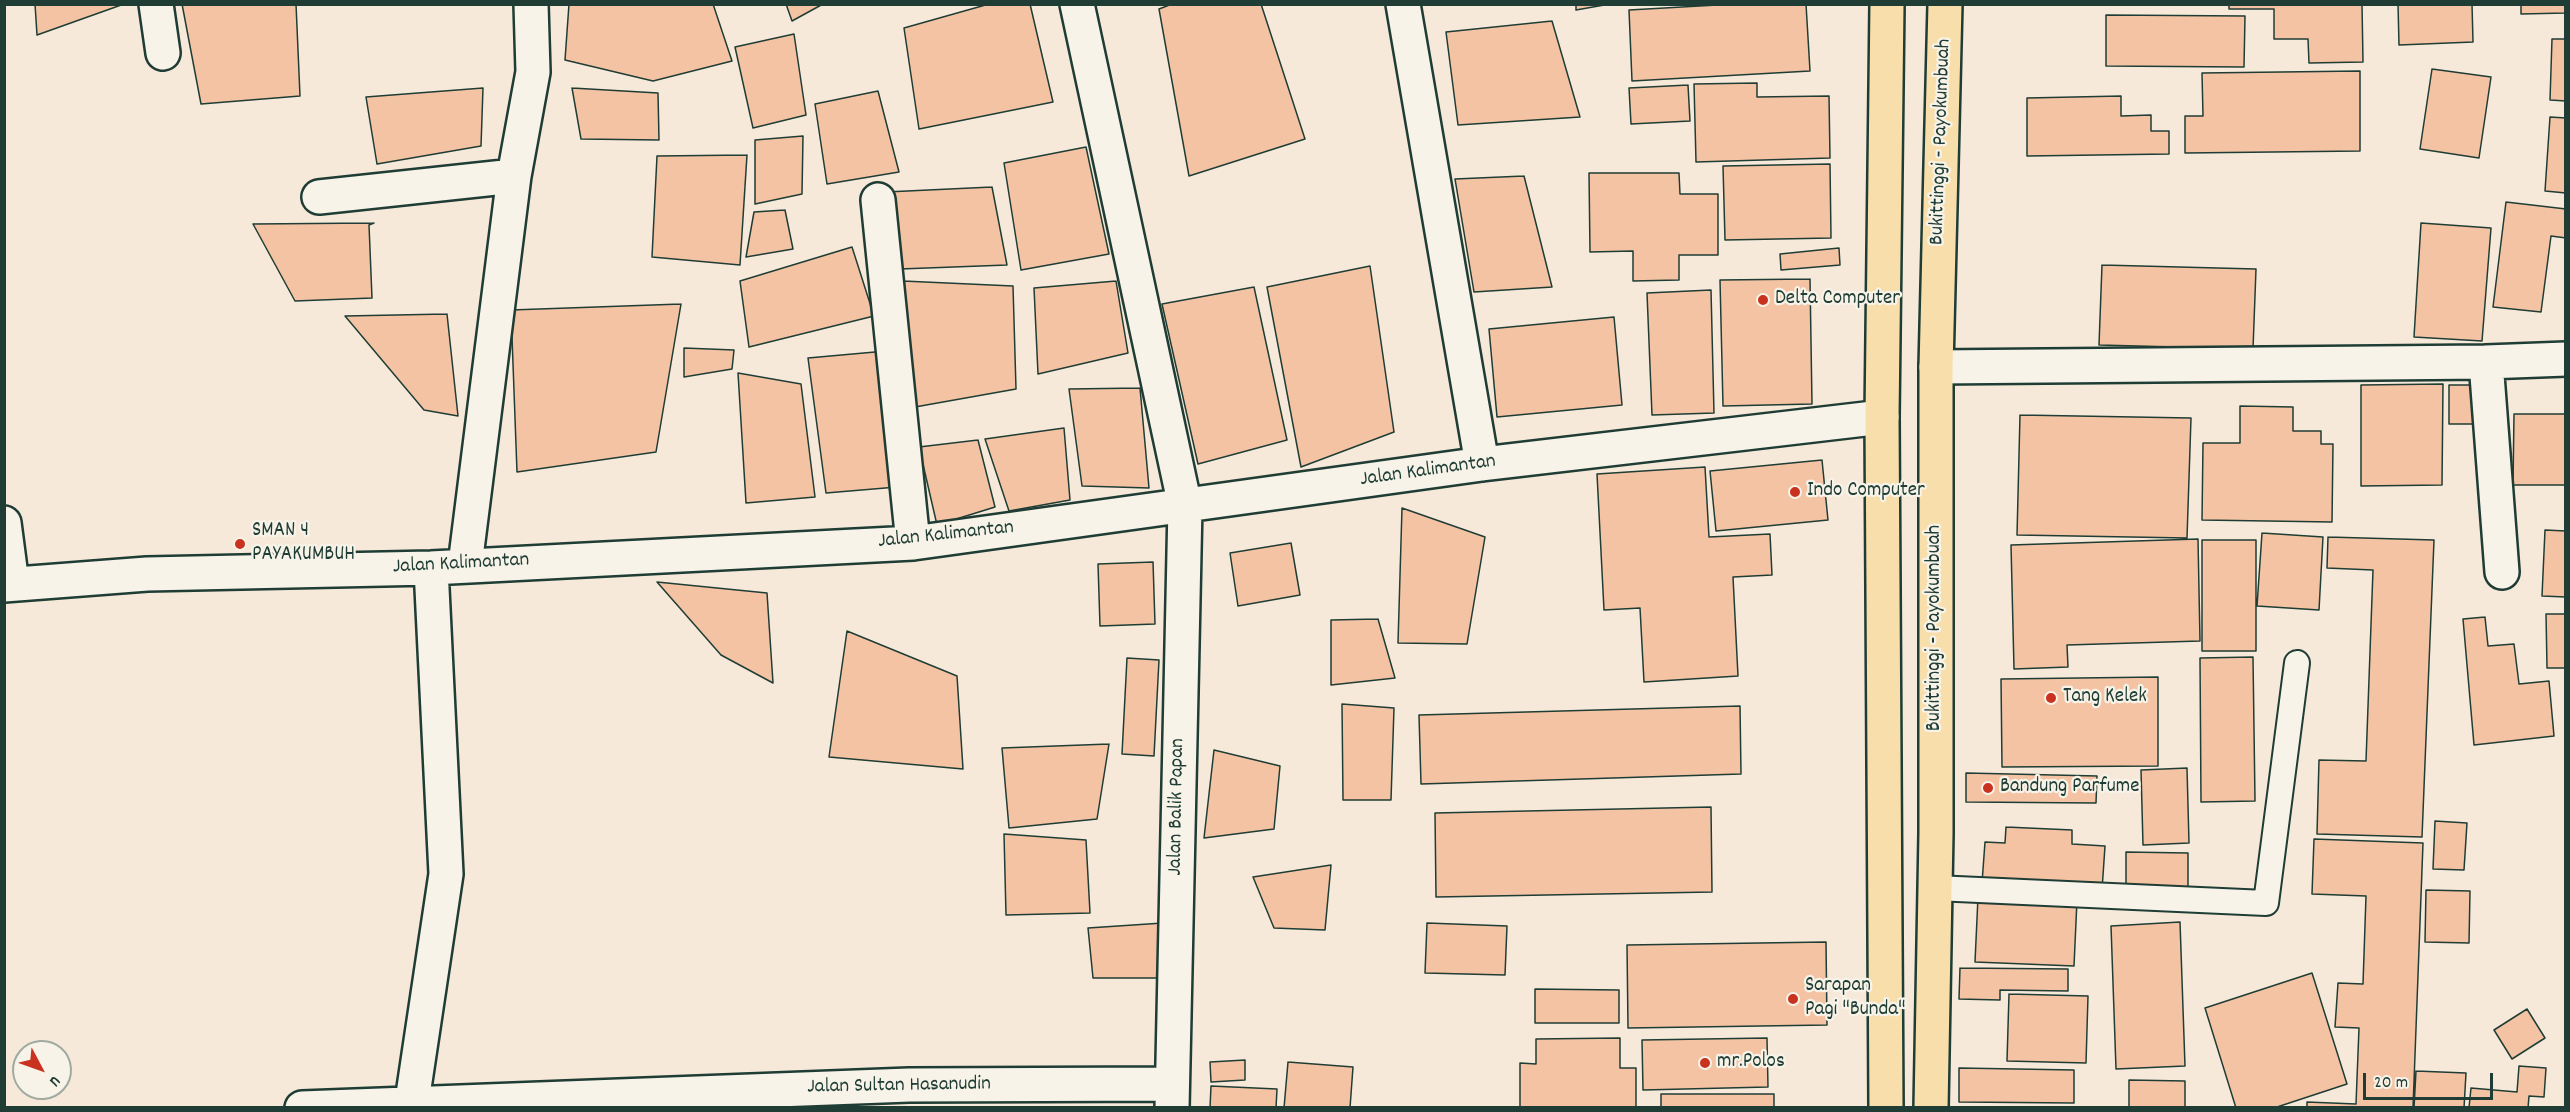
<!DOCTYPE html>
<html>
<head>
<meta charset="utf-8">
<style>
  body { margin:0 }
  #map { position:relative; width:2570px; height:1112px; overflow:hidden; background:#f6e9da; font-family:Dekko,sans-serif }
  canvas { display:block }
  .frame { position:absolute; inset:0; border:6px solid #1f3d34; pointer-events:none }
  .north { position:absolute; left:12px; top:1040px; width:60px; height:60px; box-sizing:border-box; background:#f7f3e8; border:2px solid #a1aaa0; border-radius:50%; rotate:131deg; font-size:16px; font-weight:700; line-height:24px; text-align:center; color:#1f3d34 }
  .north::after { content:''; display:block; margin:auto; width:21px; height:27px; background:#c8321e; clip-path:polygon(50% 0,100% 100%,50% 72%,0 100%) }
  .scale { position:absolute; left:2363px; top:1073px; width:130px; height:27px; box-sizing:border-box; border:3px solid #1f3d34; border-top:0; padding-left:8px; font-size:18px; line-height:21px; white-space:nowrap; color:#1f3d34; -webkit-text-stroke:4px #f7f3e8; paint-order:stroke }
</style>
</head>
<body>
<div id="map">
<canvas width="2570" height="1112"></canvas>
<div class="frame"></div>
<div class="north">U</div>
<div class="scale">20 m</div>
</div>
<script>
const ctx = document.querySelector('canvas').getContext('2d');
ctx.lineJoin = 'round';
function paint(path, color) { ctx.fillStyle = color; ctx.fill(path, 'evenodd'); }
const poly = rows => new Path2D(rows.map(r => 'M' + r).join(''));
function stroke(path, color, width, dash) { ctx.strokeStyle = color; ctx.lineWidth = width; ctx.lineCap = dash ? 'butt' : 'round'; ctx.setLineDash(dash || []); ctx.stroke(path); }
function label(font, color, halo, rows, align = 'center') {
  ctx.font = font + ' Dekko,sans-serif'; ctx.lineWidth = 4.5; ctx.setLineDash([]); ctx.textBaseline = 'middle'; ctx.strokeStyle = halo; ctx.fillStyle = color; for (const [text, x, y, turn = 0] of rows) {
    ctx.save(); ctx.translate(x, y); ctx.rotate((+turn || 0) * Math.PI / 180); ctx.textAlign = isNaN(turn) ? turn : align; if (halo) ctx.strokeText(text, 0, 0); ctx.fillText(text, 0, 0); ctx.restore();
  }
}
const building = poly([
  [35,4,124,4,37,35,35,4],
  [182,4,296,4,300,96,201,104,182,4],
  [569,4,713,4,732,61,653,81,565,60,569,4],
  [786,4,823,4,792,21,786,4],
  [989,4,1030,4,1053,102,919,129,904,28,989,4],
  [1172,4,1261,4,1305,139,1189,176,1159,9,1172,4],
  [1576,4,1610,4,1576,10,1576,4],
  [1735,4,1806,4,1810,71,1632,81,1629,10,1735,4],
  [2229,4,2362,4,2363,62,2309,63,2308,39,2274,39,2274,9,2229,9,2229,4],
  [2398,4,2472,4,2473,42,2399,45,2398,4],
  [2521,4,2566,4,2566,13,2521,14,2521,4],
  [2106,15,2245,16,2244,67,2106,66,2106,15],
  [1552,21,1580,117,1458,125,1446,32,1552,21],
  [794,34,806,115,753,128,735,47,794,34],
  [2552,39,2566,39,2566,101,2550,100,2552,39],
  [2432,69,2491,77,2479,158,2420,149,2432,69],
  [2360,71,2360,151,2185,153,2185,116,2203,116,2202,73,2360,71],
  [1757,83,1757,97,1829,96,1830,158,1696,162,1694,84,1757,83],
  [1688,85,1690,121,1631,124,1629,88,1688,85],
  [483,88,481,146,377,164,366,97,483,88],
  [572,88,658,93,659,140,581,139,572,88],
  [878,91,899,172,827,184,815,104,878,91],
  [2121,96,2121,116,2151,115,2151,131,2169,131,2169,154,2027,156,2027,98,2121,96],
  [2550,117,2566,118,2566,193,2545,191,2550,117],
  [803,136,802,194,755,204,755,140,803,136],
  [1086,147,1109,254,1021,270,1004,163,1086,147],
  [747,155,740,265,652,257,657,156,747,155],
  [1830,164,1831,238,1725,240,1723,166,1830,164],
  [1589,173,1679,173,1680,194,1718,194,1718,255,1679,255,1679,280,1633,281,1633,251,1590,252,1589,173],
  [1524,176,1552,287,1474,292,1455,179,1524,176],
  [992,187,1007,265,900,269,886,192,992,187],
  [2506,202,2566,209,2566,238,2551,236,2541,312,2493,307,2506,202],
  [785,210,793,249,746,257,754,212,785,210],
  [374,223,369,225,372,298,295,301,253,224,374,223],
  [2421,223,2491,228,2482,341,2414,337,2421,223],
  [852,247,874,316,749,347,740,281,852,247],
  [1839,248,1840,265,1781,270,1780,254,1839,248],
  [2102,265,2256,269,2253,349,2099,345,2102,265],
  [1370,266,1394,432,1301,467,1267,287,1370,266],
  [1810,279,1812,404,1723,406,1720,280,1810,279],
  [903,281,1013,286,1016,389,915,407,903,281],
  [1116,281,1128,353,1038,374,1034,288,1116,281],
  [1254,287,1287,440,1198,464,1162,304,1254,287],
  [1711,290,1714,413,1652,415,1647,293,1711,290],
  [681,304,656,452,517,472,511,310,681,304],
  [447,314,458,416,424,410,345,316,447,314],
  [1614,317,1622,405,1497,417,1489,329,1614,317],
  [684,348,734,350,732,369,684,377,684,348],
  [886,351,897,487,826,493,808,358,886,351],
  [738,373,801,384,815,497,746,503,738,373],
  [2443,384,2442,485,2361,486,2361,385,2443,384],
  [2449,385,2479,385,2478,424,2449,424,2449,385],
  [1140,388,1149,488,1082,486,1069,389,1140,388],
  [2240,406,2293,407,2293,431,2321,431,2321,444,2333,444,2332,522,2202,520,2203,443,2240,443,2240,406],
  [2514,414,2566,414,2566,485,2513,485,2514,414],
  [2020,415,2191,418,2187,538,2017,535,2020,415],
  [1064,428,1070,500,1009,511,985,439,1064,428],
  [978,440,995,507,937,525,919,447,978,440],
  [1822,460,1828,520,1716,531,1710,471,1822,460],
  [1705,467,1709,537,1770,534,1772,575,1733,577,1738,676,1644,682,1640,608,1604,610,1597,474,1705,467],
  [1402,508,1485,537,1467,644,1398,643,1402,508],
  [2545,530,2566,531,2566,597,2542,596,2545,530],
  [2262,533,2323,537,2319,610,2257,606,2262,533],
  [2328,537,2434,540,2422,837,2317,834,2319,760,2366,761,2373,570,2327,568,2328,537],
  [2198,539,2200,641,2067,645,2068,667,2014,669,2011,545,2198,539],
  [2202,540,2256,540,2256,651,2202,651,2202,540],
  [1291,543,1300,595,1238,606,1230,553,1291,543],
  [1153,562,1155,624,1100,626,1098,564,1153,562],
  [657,582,767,593,773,683,721,655,657,582],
  [2546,614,2566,614,2566,668,2547,668,2546,614],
  [2485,617,2488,646,2514,644,2519,684,2549,681,2554,736,2474,745,2463,619,2485,617],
  [1378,619,1395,678,1331,685,1331,620,1378,619],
  [847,631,957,676,963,769,829,757,847,631],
  [2253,657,2255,801,2201,802,2200,658,2253,657],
  [1127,658,1159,660,1154,756,1122,754,1127,658],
  [2158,677,2158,766,2002,767,2001,679,2158,677],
  [1342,704,1394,708,1391,800,1343,800,1342,704],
  [1740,706,1741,774,1421,784,1419,715,1740,706],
  [1109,744,1097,819,1009,828,1002,748,1109,744],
  [1214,750,1280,766,1274,829,1204,838,1214,750],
  [2187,768,2189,843,2143,845,2141,770,2187,768],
  [1966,773,2097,776,2096,803,1966,802,1966,773],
  [1711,807,1712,892,1436,897,1435,813,1711,807],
  [2435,821,2467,823,2464,870,2433,869,2435,821],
  [2006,827,2072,830,2072,844,2105,846,2102,890,1982,883,1985,842,2005,843,2006,827],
  [1004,834,1086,840,1090,913,1006,915,1004,834],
  [2314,839,2423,843,2413,1108,2307,1108,2307,1102,2356,1104,2359,1028,2335,1027,2338,983,2363,984,2366,896,2312,894,2314,839],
  [2126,852,2188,853,2188,889,2126,888,2126,852],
  [1331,865,1325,930,1274,928,1253,877,1331,865],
  [2426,890,2470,891,2469,943,2425,942,2426,890],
  [1978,897,2077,900,2074,966,1975,962,1978,897],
  [2180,922,2185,1066,2116,1069,2111,926,2180,922],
  [1163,923,1160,978,1093,978,1088,928,1163,923],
  [1427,923,1507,926,1505,975,1425,973,1427,923],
  [1826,942,1827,1025,1628,1028,1627,945,1826,942],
  [1960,968,2068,969,2068,991,2000,990,2000,1000,1959,999,1960,968],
  [2312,973,2347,1084,2274,1108,2236,1108,2205,1008,2312,973],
  [1535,989,1619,990,1619,1023,1535,1023,1535,989],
  [2009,994,2088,996,2086,1063,2007,1061,2009,994],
  [2527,1009,2545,1038,2512,1059,2494,1030,2527,1009],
  [1620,1038,1620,1068,1636,1068,1636,1108,1520,1108,1520,1063,1536,1064,1536,1039,1620,1038],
  [1767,1038,1768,1087,1643,1090,1642,1040,1767,1038],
  [1245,1060,1245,1080,1211,1082,1210,1062,1245,1060],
  [1288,1062,1353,1067,1350,1108,1284,1108,1288,1062],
  [2519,1066,2546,1068,2544,1097,2529,1096,2528,1108,2469,1108,2471,1088,2517,1092,2519,1066],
  [1959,1068,2074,1070,2074,1103,1959,1102,1959,1068],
  [2416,1071,2466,1073,2464,1108,2414,1108,2416,1071],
  [2129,1080,2185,1081,2185,1108,2129,1108,2129,1080],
  [1211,1086,1277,1089,1276,1108,1210,1108,1211,1086],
  [1661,1094,1774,1094,1774,1108,1661,1108,1661,1094]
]);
paint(building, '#f4c3a4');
stroke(building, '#1f3d34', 1.5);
const lane = poly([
  [1935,888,2266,903,2297,663]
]);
const street = poly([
  [156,4,163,53],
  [1077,4,1185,506,1172,1108],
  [1403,4,1482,464],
  [319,197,514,176],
  [878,200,913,543],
  [2486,362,2502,572],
  [1936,367,2486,362,2566,359],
  [4,523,12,584],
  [465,565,514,176,533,72,531,4],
  [4,585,147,574,431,568,913,543,1482,464,1882,417],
  [302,1108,909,1085,1172,1084],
  [411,1108,446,874,431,568]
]);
const highway = poly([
  [1886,1108,1882,417,1887,4],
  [1931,1108,1936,833,1936,367,1945,4]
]);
stroke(lane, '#1f3d34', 28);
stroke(street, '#1f3d34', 38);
stroke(highway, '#1f3d34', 38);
stroke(lane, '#f7f3e8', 24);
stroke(street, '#f7f3e8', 33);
stroke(highway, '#f8deab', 33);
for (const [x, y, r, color] of [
  [1763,300,6,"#c8321e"],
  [1795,492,6,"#c8321e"],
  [240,544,6,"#c8321e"],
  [2051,698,6,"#c8321e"],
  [1988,788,6,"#c8321e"],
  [1793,999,6,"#c8321e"],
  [1705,1063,6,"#c8321e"]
]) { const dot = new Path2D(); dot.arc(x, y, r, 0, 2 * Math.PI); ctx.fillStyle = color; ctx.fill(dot); stroke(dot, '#f7f3e8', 2); }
label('21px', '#1f3d34', '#f7f3e8', [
  ["Bukittinggi - Payokumbuah",1942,142,-88],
  ["Jalan Kalimantan",1428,472,-8],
  ["Jalan Kalimantan",946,536,-6],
  ["Jalan Kalimantan",461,565,-3],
  ["Bukittinggi - Payokumbuah",1936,628,-90],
  ["Jalan Balik Papan",1178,807,-89],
  ["Jalan Sultan Hasanudin",899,1087,-1]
]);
label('21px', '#1f3d34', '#f7f3e8', [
  ["Delta Computer",1775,300],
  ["Indo Computer",1807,492],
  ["SMAN 4",252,532],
  ["PAYAKUMBUH",252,556],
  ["Tang Kelek",2063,698],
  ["Bandung Parfume",2000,788],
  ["Sarapan",1805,987],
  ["Pagi \"Bunda\"",1805,1011],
  ["mr.Polos",1717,1063]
], 'left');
</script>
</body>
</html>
